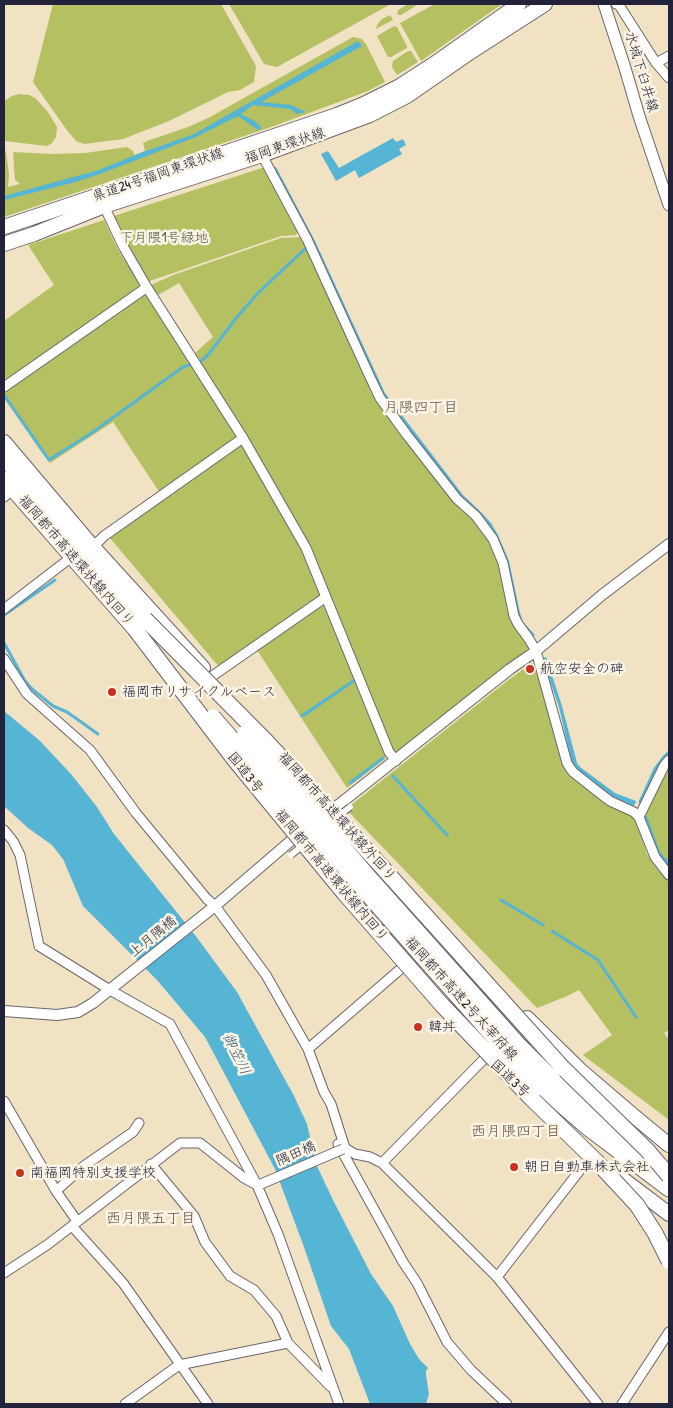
<!DOCTYPE html>
<html>
<head>
<meta charset="utf-8">
<style>
  body { margin:0 }
  #map { position:relative; width:673px; height:1408px; overflow:hidden; background:#f1e2c4; font-family:"Patrick Hand",sans-serif }
  canvas { display:block }
  .frame { position:absolute; inset:0; border:5px solid #22223b; pointer-events:none }
</style>
</head>
<body>
<div id="map">
<canvas width="673" height="1408"></canvas>
<div class="frame"></div>
</div>
<script>
const ctx = document.querySelector('canvas').getContext('2d');
ctx.lineJoin = 'round';
function paint(path, color) { ctx.fillStyle = color; ctx.fill(path, 'evenodd'); }
const poly = rows => new Path2D(rows.map(r => 'M' + r).join(''));
function stroke(path, color, width, dash) { ctx.strokeStyle = color; ctx.lineWidth = width; ctx.lineCap = dash ? 'butt' : 'round'; ctx.setLineDash(dash || []); ctx.stroke(path); }
function label(font, color, halo, rows, align = 'center') {
  ctx.font = font + ' "Patrick Hand","Klee One",sans-serif'; ctx.lineWidth = 5; ctx.setLineDash([]); ctx.textBaseline = 'middle'; ctx.strokeStyle = halo; ctx.fillStyle = color; for (const [text, x, y, turn = 0] of rows) {
    ctx.save(); ctx.translate(x, y); ctx.rotate((+turn || 0) * Math.PI / 180); ctx.textAlign = isNaN(turn) ? turn : align; if (halo) ctx.strokeText(text, 0, 0); ctx.fillText(text, 0, 0); ctx.restore();
  }
}
paint(poly([
  [53,4,221,4,256,66,254,82,240,90,228,92,169,121,123,139,84,144,76,141,66,129,33,82],
  [229,4,391,4,277,67,264,64],
  [408,4,419,4,401,15,398,15,397,14,398,10],
  [435,4,502,4,421,61,400,23],
  [390,15,393,20,376,29,377,25,382,19],
  [394,26,397,27,407,46,407,48,391,57,388,57,377,36],
  [353,37,362,39,366,44,385,82,368,91,274,126,4,217,4,151,6,151,9,174,8,187,20,184,15,180,13,152,52,154,85,153,127,147,132,150,135,155,145,151,143,143,147,141,188,127,208,118],
  [408,51,411,51,418,62,397,75,392,67,393,61],
  [19,94,29,95,35,98,48,112,57,127,56,137,52,143,47,146,4,141,4,101,12,96],
  [265,167,299,230,296,235,281,236,147,282,126,247,114,216],
  [104,220,118,250,139,282,139,288,4,382,4,321,54,285,28,245],
  [303,237,367,378,491,540,530,647,398,752,393,749,309,545,238,421,199,362,200,360,195,353,213,337,179,283,158,295,151,285,173,275,281,238],
  [144,293,236,434,236,439,160,493,113,422,50,463,38,447,4,398,4,393],
  [239,445,242,446,303,551,320,592,318,598,220,668,109,537],
  [320,604,325,606,386,755,385,759,347,788,257,650],
  [532,663,546,695,525,712,547,695,563,765,569,775,594,794,608,804,629,814,635,820,641,834,647,854,656,868,669,881,669,1030,664,1033,669,1040,669,1120,583,1055,612,1035,579,990,565,997,537,1008,346,809,507,681],
  [669,770,669,871,656,856,641,816]
]), '#b4c062');
paint(poly([
  [358,41,362,46,261,102,291,105,306,112,297,114,290,109,253,105,241,114,256,122,262,128,258,130,238,116,196,137,100,174,72,183,4,200,4,196,99,170,145,151,152,149,194,134],
  [393,138,396,142,403,139,406,145,399,149,402,154,359,178,355,170,336,181,321,154,328,151,339,168],
  [276,167,315,241,385,393,463,495,481,512,491,523,498,535,509,561,520,613,523,622,535,635,531,638,520,623,505,562,382,396,273,168],
  [546,657,562,706,577,763,580,767,615,793,636,801,634,806,613,797,599,788,577,769,574,765,571,760,559,707,542,658],
  [355,678,356,681,304,717,299,716],
  [4,711,39,740,71,774,97,807,114,834,195,935,237,992,294,1096,307,1124,316,1164,333,1200,371,1274,393,1306,410,1344,419,1359,428,1368,426,1371,426,1375,429,1394,426,1404,370,1404,349,1349,331,1326,305,1250,275,1169,205,1037,157,980,83,906,63,859,52,845,28,828,4,806],
  [643,816,647,816,660,852,669,862,669,869,656,854]
]), '#56b4d4');
stroke(poly([
  [4,395,49,460,93,432,183,367,201,361,208,355,237,317,258,293,307,247],
  [4,615,55,580],
  [4,643,25,681,32,689,53,706,67,712,98,734],
  [393,776,447,835],
  [350,783,383,758],
  [640,802,655,769,664,757,669,752],
  [501,900,543,925],
  [552,931,598,960,636,1017]
]), '#56b4d4', 3);
const minor = poly([
  [616,4,619,5,656,63,669,78],
  [656,63,669,56],
  [262,155,307,239,370,377,380,398,407,435,457,499,476,516,493,539,503,563,514,616,518,624,529,639,536,651,567,763,570,768,573,772,597,791,610,801,634,812,639,817,655,857,669,875],
  [104,206,123,246,146,286,243,438,306,548,389,752,396,761],
  [4,387,143,290,146,286],
  [4,497,9,493],
  [93,547,104,536,243,438],
  [4,609,69,559],
  [4,659,27,694,90,750,136,813,207,899,215,906,266,975,308,1049,324,1092,331,1104,345,1148],
  [211,677,326,597],
  [639,817,664,766,669,760],
  [4,830,13,841,20,855,39,946,110,990,170,1024,257,1185,278,1234,339,1404],
  [308,1049,404,966],
  [4,1101,56,1191,77,1221],
  [338,1144,403,1262,417,1283,447,1342,471,1370,507,1404],
  [343,1149,345,1148,355,1154,370,1157,382,1163,486,1057],
  [382,1163,497,1277,598,1404],
  [151,1164,194,1216,205,1242,230,1276,254,1290,276,1316,288,1343,331,1387],
  [56,1191,84,1166,133,1132,139,1123],
  [72,1226,123,1283,208,1404],
  [4,1273,47,1245,180,1143,200,1143,244,1178,257,1185],
  [497,1277,584,1165,594,1157],
  [125,1404,179,1365,288,1343],
  [622,1404,669,1332]
]);
const tertiary = poly([
  [327,814,510,669,536,651,602,595,669,544],
  [4,1011,57,1015,78,1012,93,1003,215,906,301,832]
]);
const secondary = poly([
  [604,4,625,68,639,116,669,205]
]);
const primary = poly([
  [4,227,337,115,364,104,400,86,434,64,519,4],
  [4,244,34,234,104,206,262,155,370,115,407,96,472,51,545,4]
]);
const trunk = poly([
  [4,442,93,547,203,668],
  [527,1018,580,1070,635,1117,669,1145],
  [612,1171,669,1214]
]);
const motorway = poly([
  [4,458,145,619],
  [4,479,135,629],
  [553,1079,596,1118,646,1156],
  [542,1088,588,1128,669,1189]
]);
stroke(minor, '#6a656b', 11);
stroke(tertiary, '#6a656b', 12);
stroke(secondary, '#6a656b', 13);
stroke(primary, '#6a656b', 16);
stroke(trunk, '#6a656b', 16);
stroke(motorway, '#6a656b', 17);
stroke(minor, '#fff', 9);
stroke(tertiary, '#fff', 10);
stroke(secondary, '#fff', 11);
stroke(primary, '#fff', 14);
stroke(trunk, '#fff', 14);
stroke(motorway, '#fff', 15);
const pedestrianBridge = poly([
  [336,818,350,807],
  [291,855,303,845]
]);
const minorBridge = poly([
  [261,1184,343,1149]
]);
const motorwayBridge = poly([
  [145,619,267,742,381,866,562,1067,647,1150,669,1176],
  [135,629,234,759,345,894,442,1005,532,1099,597,1162,637,1205,655,1233,669,1261],
  [213,717,420,954,507,1052,542,1088],
  [245,733,368,876,518,1044,553,1079]
]);
stroke(pedestrianBridge, '#6a656b', 8, []);
stroke(minorBridge, '#6a656b', 11, []);
stroke(motorwayBridge, '#6a656b', 17, []);
stroke(pedestrianBridge, '#fff', 6);
stroke(minorBridge, '#fff', 9);
stroke(motorwayBridge, '#fff', 15);
for (const [x, y, r, color] of [
  [530,669,5,"#c8321e"],
  [112,692,5,"#c8321e"],
  [418,1027,5,"#c8321e"],
  [514,1167,5,"#c8321e"],
  [20,1173,5,"#c8321e"]
]) { const dot = new Path2D(); dot.arc(x, y, r, 0, 2 * Math.PI); ctx.fillStyle = color; ctx.fill(dot); stroke(dot, '#fcf5e5', 2); }
label('14px', '#22223b', '#fcf5e5', [
  ["水城下臼井線",641,72,73],
  ["福岡東環状線",285,146,-19],
  ["県道24号福岡東環状線",158,175,-19],
  ["福岡都市高速環状線内回り",76,561,49],
  ["国道3号",245,773,51],
  ["福岡都市高速環状線外回り",337,817,48],
  ["福岡都市高速環状線内回り",331,876,50],
  ["上月隅橋",153,937,-39],
  ["福岡都市高速2号太宰府線",461,999,48],
  ["国道3号",510,1079,43],
  ["隅田橋",296,1154,-23]
]);
label('14px', '#555949', '#fcf5e5', [
  ["下月隈1号緑地",164,238]
]);
label('14px', '#22223b', '#fcf5e5', [
  ["航空安全の碑",540,669],
  ["福岡市リサイクルベース",122,692],
  ["韓丼",428,1027],
  ["朝日自動車株式会社",524,1167],
  ["南福岡特別支援学校",30,1173]
], 'left');
label('15px', '#635048', '#fcf5e5', [
  ["月隈四丁目",421,408],
  ["西月隈四丁目",516,1132],
  ["西月隈五丁目",151,1219]
]);
label('italic 15px', '#375c78', '#fcf5e5', [
  ["御笠川",236,1054,64]
]);
</script>
</body>
</html>
